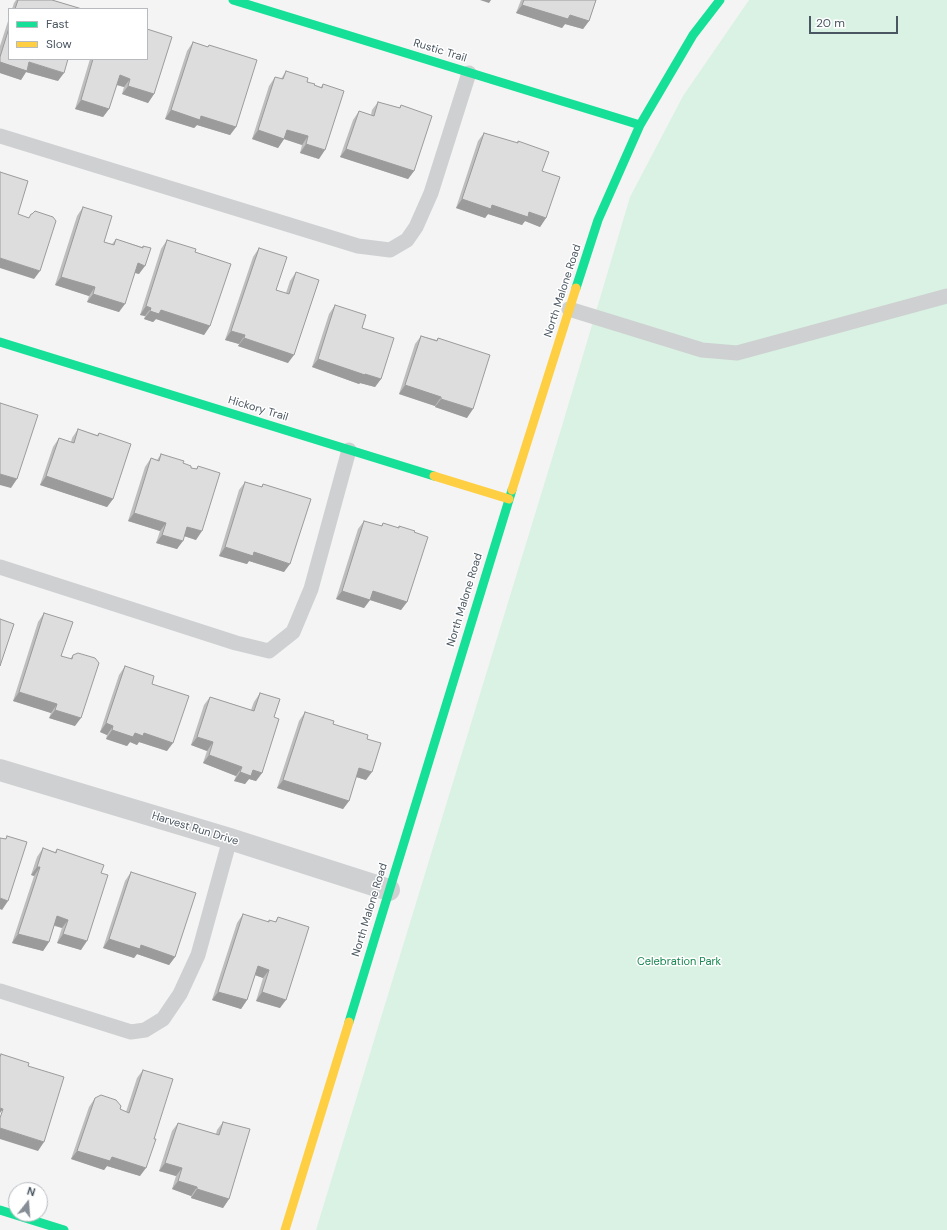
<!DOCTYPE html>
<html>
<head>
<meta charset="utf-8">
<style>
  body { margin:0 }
  #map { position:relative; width:947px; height:1230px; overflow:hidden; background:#f4f4f4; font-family:"DM Sans",sans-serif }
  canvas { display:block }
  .legend { position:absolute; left:8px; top:8px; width:140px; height:52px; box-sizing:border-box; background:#fff; border:1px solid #b7bbc0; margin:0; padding:5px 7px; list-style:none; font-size:12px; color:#4a5661 }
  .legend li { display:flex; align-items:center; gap:8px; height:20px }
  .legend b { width:20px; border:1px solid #b7bbc0 }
  .north { position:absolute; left:8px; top:1182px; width:40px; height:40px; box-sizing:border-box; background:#fff; border:1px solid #b7bbc0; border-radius:50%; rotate:17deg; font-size:11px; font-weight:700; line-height:16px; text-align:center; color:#4a5661 }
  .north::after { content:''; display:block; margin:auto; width:14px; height:18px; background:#868d94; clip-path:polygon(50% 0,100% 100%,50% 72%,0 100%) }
  .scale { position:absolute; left:809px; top:16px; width:89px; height:18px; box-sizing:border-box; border:2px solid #4a5661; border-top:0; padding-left:5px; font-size:12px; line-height:14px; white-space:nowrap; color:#4a5661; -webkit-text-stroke:3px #fff; paint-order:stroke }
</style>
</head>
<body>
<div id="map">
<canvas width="947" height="1230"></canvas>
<ul class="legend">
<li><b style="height:5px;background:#16e098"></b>Fast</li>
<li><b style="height:5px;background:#ffcf43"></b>Slow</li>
</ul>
<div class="north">N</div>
<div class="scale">20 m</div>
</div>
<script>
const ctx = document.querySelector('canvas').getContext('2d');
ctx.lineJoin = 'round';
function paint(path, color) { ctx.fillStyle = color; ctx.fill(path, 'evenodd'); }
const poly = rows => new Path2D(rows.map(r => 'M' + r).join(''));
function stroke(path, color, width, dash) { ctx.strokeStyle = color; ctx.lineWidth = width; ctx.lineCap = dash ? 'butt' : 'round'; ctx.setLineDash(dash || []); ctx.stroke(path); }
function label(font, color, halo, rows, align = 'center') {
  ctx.font = font + ' "DM Sans",sans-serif'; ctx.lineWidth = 3; ctx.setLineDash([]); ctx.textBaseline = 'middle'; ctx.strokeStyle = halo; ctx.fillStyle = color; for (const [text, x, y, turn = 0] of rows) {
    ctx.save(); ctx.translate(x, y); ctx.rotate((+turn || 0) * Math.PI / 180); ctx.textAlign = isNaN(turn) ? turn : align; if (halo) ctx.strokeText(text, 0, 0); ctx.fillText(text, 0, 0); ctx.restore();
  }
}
paint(poly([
  [749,0,947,0,947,1230,316,1230,562,426,630,197,683,96]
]), '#d9f2e3');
stroke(poly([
  [0,136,358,246,390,250,407,240,416,227,431,193,469,73],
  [569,309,702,350,737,353,947,296],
  [0,567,236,643,269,651,293,632,311,589,349,450],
  [0,991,131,1032,145,1030,163,1019,180,994,198,955,230,839]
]), '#ced0d2', 15);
stroke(poly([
  [0,770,230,839,389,890]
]), '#ced0d2', 22);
stroke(poly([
  [233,0,640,125],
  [576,288,598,220,640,125,693,35,720,0],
  [0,342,434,476],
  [349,1022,512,490],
  [0,1210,64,1230]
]), '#16e098', 9);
stroke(poly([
  [434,476,509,499],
  [512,490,576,288],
  [285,1230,349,1022]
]), '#ffcf43', 9);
paint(poly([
  [16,0,52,0,82,9,12,9,14,3],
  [521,0,596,0,589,21,583,29,565,24,562,28,516,13],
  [9,18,9,59,58,81,26,72,21,80,0,73,0,46],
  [193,42,208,47,209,45,236,127,230,135,197,125,194,128,165,119,187,51],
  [90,59,147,59,154,94,148,103,122,94,124,87,116,85,109,109,103,117,75,109],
  [286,71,314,85,321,87,323,84,319,159,300,153,302,145,284,139,278,148,252,139,269,86,275,77,281,79],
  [378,102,399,108,401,105,414,171,408,179,340,157,353,120,359,111,371,115,372,110],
  [484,133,517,143,518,141,542,171,546,218,540,227,525,221,522,225,488,214,485,218,456,208,478,141],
  [83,207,104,242,112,244,116,239,142,247,143,246,139,274,135,273,119,312,87,302,89,296,55,285,77,216],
  [167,240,195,252,210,326,204,335,156,319,153,322,144,319,145,316,140,315,161,249],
  [259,248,276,290,286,293,290,281,296,272,288,363,238,346,239,344,225,340,253,257],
  [335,305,362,328,381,379,375,387,360,383,359,384,312,367,329,314],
  [421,336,437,340,438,338,467,418,435,407,435,406,399,394,415,344],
  [78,429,97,435,99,433,113,499,107,507,40,485,53,447,59,438,71,442,72,438],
  [161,454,183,463,191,468,196,469,198,466,196,540,184,536,177,549,156,543,160,531,128,521,145,467,151,458,157,460],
  [245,482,261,487,263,484,284,572,249,561,247,564,219,556,239,490],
  [364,521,381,526,383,523,398,528,399,526,407,602,401,610,370,600,364,608,336,599,358,529],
  [44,613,61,656,70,659,73,655,75,726,49,718,51,713,13,701,38,622],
  [125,666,152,684,167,751,139,742,137,745,130,742,127,746,106,739,107,735,100,732,119,675],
  [260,693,274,717,262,773,256,781,249,779,245,784,234,781,236,776,203,763,207,751,191,745,204,705,210,697,251,710,254,702],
  [305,712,367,739,366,780,356,777,349,801,343,809,277,788,299,721],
  [43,848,55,852,57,849,101,873,81,950,57,943,62,928,54,926,49,942,43,951,12,943,34,876,31,875,37,857],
  [131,872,175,957,169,965,137,954,134,958,103,948,125,881],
  [243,914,268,922,269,920,275,922,278,917,280,1008,256,1001,263,978,255,975,247,1000,241,1009,212,1000,237,923],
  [143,1070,140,1176,107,1166,104,1170,71,1159,89,1107,95,1098,126,1112,137,1078],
  [223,1122,229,1199,223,1208,191,1198,191,1196,172,1189,176,1176,159,1171,172,1131,178,1123,216,1134,217,1130]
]), '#bebebf');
paint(poly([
  [480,0,491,0,489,3],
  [522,5,570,15,589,21,583,29,565,24,562,28,516,13],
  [0,62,29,62,64,73,58,81,26,72,21,80,0,73],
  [120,75,130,79,124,87,114,84],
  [128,86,154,94,148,103,122,94],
  [81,100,109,109,103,117,75,109],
  [171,110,201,116,236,127,230,135,197,125,194,128,165,119],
  [258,130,287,130,308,136,302,145,284,139,278,148,252,139],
  [306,144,325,150,319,159,300,153],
  [346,149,414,171,408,179,340,157],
  [462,199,492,205,529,212,546,218,540,227,525,221,522,225,488,214,485,218,456,208],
  [0,258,40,271,34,279,0,268],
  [138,263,145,266,139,274,132,272],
  [61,277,95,287,89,296,55,285],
  [93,294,125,304,119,312,87,302],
  [146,306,151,308,145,316,140,315],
  [161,310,210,326,204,335,156,319,153,322,144,319,150,311],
  [231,331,245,335,239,344,225,340],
  [244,338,294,355,288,363,238,346],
  [318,359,365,374,381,379,375,387,360,383,359,384,312,367],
  [405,385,441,397,435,406,399,394],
  [441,399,473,409,467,418,435,407],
  [0,474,17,479,11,488,0,485],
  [46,476,113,499,107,507,40,485],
  [134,513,166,523,160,531,128,521],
  [187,527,202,531,196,540,181,535],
  [162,535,183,541,177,549,156,543],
  [225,547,254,552,290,564,284,572,249,561,247,564,219,556],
  [342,591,373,591,407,602,401,610,370,600,364,608,336,599],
  [19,692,57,704,51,713,13,701],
  [55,710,81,718,75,726,49,718],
  [106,723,113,726,107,735,100,732],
  [112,730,144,733,173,743,167,751,139,742,137,745,130,742,127,746,106,739],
  [197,737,213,742,207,751,191,745],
  [209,755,242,767,236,776,203,763],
  [359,768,372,772,366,780,353,776],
  [253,770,262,773,256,781,249,779,245,784,234,781,240,772],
  [283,780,349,801,343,809,277,788],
  [37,867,40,867,34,876,31,875],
  [0,898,8,901,2,910,0,909],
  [57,916,68,920,62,928,51,924],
  [18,934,49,942,43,951,12,943],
  [63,934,87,941,81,950,57,943],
  [109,939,141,945,175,957,169,965,137,954,134,958,103,948],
  [258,966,269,970,263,978,252,974],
  [218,992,247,1000,241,1009,212,1000],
  [262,992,286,1000,280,1008,256,1001],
  [0,1108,3,1109,0,1113],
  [0,1128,44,1142,38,1151,0,1139],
  [77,1151,112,1157,146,1168,140,1176,107,1166,104,1170,71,1159],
  [165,1163,182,1168,176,1176,159,1171],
  [178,1181,197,1187,191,1196,172,1189],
  [197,1189,229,1199,223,1208,191,1198]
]), '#9b9b9b');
const building = poly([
  [18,0,52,0,82,9,15,9,18,0],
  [524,0,596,0,589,21,570,15,568,19,522,5,524,0],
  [9,28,9,59,68,59,64,73,29,62,27,71,0,62,0,57,9,28],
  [147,29,172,37,154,94,128,86,130,79,120,75,109,109,81,100,93,59,147,59,147,29],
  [193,42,208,47,209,45,257,60,236,127,201,116,200,120,171,110,193,42],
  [286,71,308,78,307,82,315,84,314,85,322,88,323,84,344,91,325,150,306,144,308,136,287,130,284,139,258,130,275,77,283,79,286,71],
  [378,102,400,108,401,105,432,116,414,171,346,149,359,111,374,116,378,102],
  [484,133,518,143,518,141,549,152,542,171,560,177,546,218,529,212,528,217,492,205,491,209,462,199,484,133],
  [0,172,28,181,18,214,29,218,31,214,32,214,35,211,53,217,56,221,40,271,0,258,0,172],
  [83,207,112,216,104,242,114,245,116,239,143,248,143,246,151,248,145,266,138,263,125,304,93,294,95,287,61,277,83,207],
  [167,240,196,249,195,252,231,264,210,326,161,310,159,314,150,311,151,308,146,306,167,240],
  [259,248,287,257,276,290,289,294,296,272,319,280,294,355,244,338,245,335,231,331,259,248],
  [335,305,366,315,362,328,394,338,381,379,365,374,365,375,318,359,335,305],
  [421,336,437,341,438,338,490,355,473,409,441,399,441,397,405,385,421,336],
  [0,403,38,415,17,479,0,474,0,403],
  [78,429,98,436,99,433,131,444,113,499,46,476,59,438,74,443,78,429],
  [161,454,184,461,183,463,191,466,191,468,197,469,198,466,220,473,202,531,187,527,183,541,162,535,166,523,134,513,151,458,159,461,161,454],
  [245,482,262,487,263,484,311,499,290,564,254,552,253,556,225,547,245,482],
  [364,521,382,526,383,523,399,528,399,526,415,531,414,532,428,537,407,602,373,591,370,600,342,591,364,521],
  [44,613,73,622,61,656,72,659,73,655,78,653,95,658,99,663,81,718,55,710,57,704,19,692,44,613],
  [0,619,14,624,0,666,0,619],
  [125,666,154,676,152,684,189,696,173,743,144,733,143,736,135,733,133,737,112,730,113,726,106,723,125,666],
  [260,693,280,699,274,717,279,719,262,773,253,770,251,776,240,772,242,767,209,755,213,742,197,737,210,697,254,711,260,693],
  [305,712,334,721,333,724,368,735,367,739,381,743,372,772,359,768,349,801,283,780,305,712],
  [7,836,27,842,8,901,0,898,0,838,6,839,7,836],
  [43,848,56,853,57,849,104,865,101,873,108,875,87,941,63,934,68,920,57,916,49,942,18,934,40,867,37,867,43,848],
  [131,872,196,893,175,957,141,945,140,949,109,939,131,872],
  [243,914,269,922,269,920,276,922,278,917,309,927,286,1000,262,992,269,970,258,966,247,1000,218,992,243,914],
  [1,1054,29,1063,28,1066,64,1077,44,1142,0,1128,0,1118,3,1109,0,1108,0,1057,1,1054],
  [143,1070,173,1079,154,1139,156,1139,146,1168,112,1157,110,1161,77,1151,95,1098,101,1095,116,1100,121,1106,120,1109,129,1113,143,1070],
  [223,1122,250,1129,229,1199,197,1189,197,1187,178,1181,182,1168,165,1163,178,1123,219,1135,223,1122]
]);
paint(building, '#ddddde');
stroke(building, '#9b9b9b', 1);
label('11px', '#4a5661', '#fff', [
  ["Rustic Trail",440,51,17],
  ["North Malone Road",563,291,-72],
  ["Hickory Trail",258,409,17],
  ["North Malone Road",465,600,-73],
  ["Harvest Run Drive",195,829,17],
  ["North Malone Road",370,910,-73]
]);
label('11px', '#17864f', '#fff', [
  ["Celebration Park",679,962]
]);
</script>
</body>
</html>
